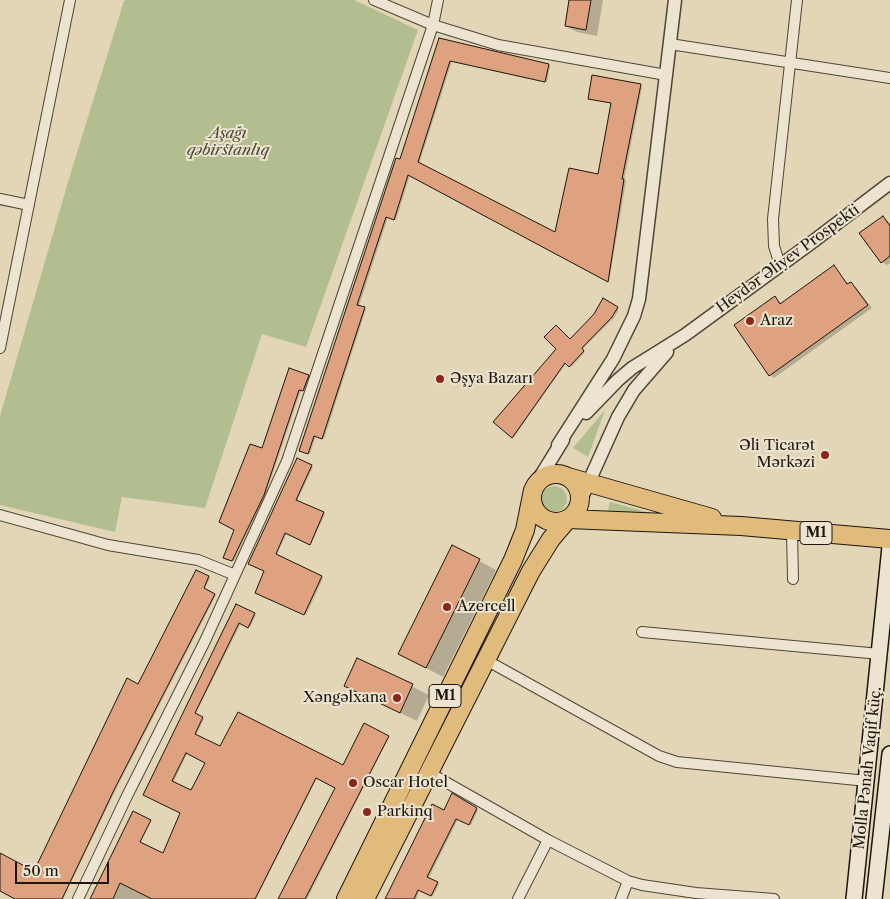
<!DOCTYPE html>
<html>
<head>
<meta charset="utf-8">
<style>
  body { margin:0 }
  #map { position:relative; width:890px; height:899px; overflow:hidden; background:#e2d6b7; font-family:"Libre Caslon Text",serif }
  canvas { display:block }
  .scale { position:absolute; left:15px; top:862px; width:94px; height:22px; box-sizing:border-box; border:2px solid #1d160b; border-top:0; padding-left:6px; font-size:15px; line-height:18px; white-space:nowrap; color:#1d160b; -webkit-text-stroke:4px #ece4d0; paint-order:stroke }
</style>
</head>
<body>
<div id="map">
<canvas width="890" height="899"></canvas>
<div class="scale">50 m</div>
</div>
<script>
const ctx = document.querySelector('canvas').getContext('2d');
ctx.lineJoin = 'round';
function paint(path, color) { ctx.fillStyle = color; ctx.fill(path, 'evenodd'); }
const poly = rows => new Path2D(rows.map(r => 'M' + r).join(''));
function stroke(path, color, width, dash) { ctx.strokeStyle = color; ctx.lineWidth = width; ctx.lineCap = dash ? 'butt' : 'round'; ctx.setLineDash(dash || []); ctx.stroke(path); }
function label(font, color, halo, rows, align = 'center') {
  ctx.font = font + ' "Libre Caslon Text",serif'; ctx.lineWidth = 4; ctx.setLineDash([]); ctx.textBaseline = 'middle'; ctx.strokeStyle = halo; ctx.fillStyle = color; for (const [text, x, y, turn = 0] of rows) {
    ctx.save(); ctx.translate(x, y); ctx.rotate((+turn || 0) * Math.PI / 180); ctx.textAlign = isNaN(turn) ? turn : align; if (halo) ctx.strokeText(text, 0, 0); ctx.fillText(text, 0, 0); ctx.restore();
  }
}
paint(poly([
  [127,0,354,0,418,30,306,347,262,334,205,508,122,497,115,532,0,505,0,416,71,172,124,1],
  [605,410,588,457,573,448],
  '541 499a13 13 0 1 1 26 0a13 13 0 1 1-26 0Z',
  [610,502,669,518,606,517]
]), '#b2be8f');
paint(poly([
  [570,0,603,0,597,36,577,32,566,26],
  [440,40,550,66,547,82,452,61,419,164,556,234,599,175,612,103,591,99,642,87,624,180,626,181,609,282,410,175,396,220,388,217,359,306,366,309,324,439,316,436,310,454,302,451,401,161],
  [883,217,890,223,890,263,887,265,882,262],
  [834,267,849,285,855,286,872,308,774,378,770,375,775,298,782,304],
  [603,300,619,309,614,318,582,349,585,352,571,367,566,363,514,437,495,422,595,315],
  [289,370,309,377,304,391,301,390,265,496,234,561,225,557],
  [298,460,313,467,297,501,325,514,311,544,287,533,276,556,323,578,306,615,256,592,266,571],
  [453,547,496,570,443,677,400,654],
  [196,571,210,578,204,590,216,595,116,789,63,899,17,899,0,890,0,854,35,872,139,685],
  [237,606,256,615,250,627,241,623,195,715,204,719,196,735,221,748,343,767,365,725,389,737,307,899,280,899,336,788,317,778,256,899,92,899,133,813,151,821,140,844,163,855,182,812,145,794],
  [187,753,206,762,192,792,173,783],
  [358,660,429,695,417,721,346,686],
  [452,795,478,810,471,825,458,819,428,879,439,884,433,896,420,889,416,899,386,899,444,812]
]), '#0003');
const building = poly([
  [569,0,591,0,586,30,565,26,569,0],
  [439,38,549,64,545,82,450,61,418,162,555,232,569,168,598,174,611,103,588,99,592,75,641,84,622,179,624,179,608,282,408,175,394,220,386,217,357,305,365,307,322,439,314,436,308,454,299,451,396,158,400,159,439,38],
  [883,216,890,226,890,256,881,263,859,233,883,216],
  [834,265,847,284,851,282,868,305,769,376,734,325,775,296,780,304,834,265],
  [603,298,618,307,612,317,582,348,584,351,569,367,565,363,512,438,493,422,556,349,544,337,556,325,570,339,594,314,603,298],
  [289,368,309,375,303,391,299,390,264,495,232,561,223,558,234,530,219,522,250,444,262,448,289,368],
  [297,458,312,465,296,500,324,512,310,545,285,533,276,554,322,576,304,615,255,593,264,571,248,564,297,458],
  [452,545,480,559,426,668,398,654,452,545],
  [196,570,209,576,204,588,215,594,115,788,62,899,15,899,0,891,0,853,34,871,127,678,138,684,196,570],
  [236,604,255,613,248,628,239,623,195,713,203,717,195,734,220,746,238,712,343,765,364,723,389,736,305,899,278,899,335,788,316,778,255,899,152,899,120,883,113,899,90,899,133,811,151,820,140,842,163,853,180,813,143,795,236,604],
  [186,753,205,763,191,790,172,781,186,753],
  [357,658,413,684,400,713,344,686,357,658],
  [452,793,477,808,469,825,456,819,427,877,438,882,431,896,418,890,414,899,385,899,432,804,444,810,452,793]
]);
paint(building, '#dea280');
stroke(building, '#1d160b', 1);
const minor = poly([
  [374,0,433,25,498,45,666,75],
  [670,44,890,78],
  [0,199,29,205],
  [780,265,774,246,773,219,797,0],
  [0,348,70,0],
  [0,515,108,545,198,560,235,575],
  [792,531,793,579],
  [642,632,880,654],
  [486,660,659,756,677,762,867,781],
  [428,772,548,840,628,881,642,885,696,893,774,899],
  [78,899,127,796,205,641,287,461,433,25,438,0],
  [518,899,548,840],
  [621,899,628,881]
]);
const tertiary = poly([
  [586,413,618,380,632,368,685,335,811,243,890,183],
  [558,445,613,359,634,316,639,299,675,0],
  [537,482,563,440],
  [578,506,618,417,634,390,667,352]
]);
const secondary = poly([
  [854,899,890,547],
  [874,899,890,754]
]);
const trunk = poly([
  '532 498a24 24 0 1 1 48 0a24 24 0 1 1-48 0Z',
  [568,477,712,518],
  [346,899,513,560,525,530,533,490],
  [365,899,531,571,551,539,568,519,741,526,890,539]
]);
stroke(minor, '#4e4636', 12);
stroke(tertiary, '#4e4636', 15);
stroke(secondary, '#1d160b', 18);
stroke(trunk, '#1d160b', 20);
stroke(minor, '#ece4d0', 10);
stroke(tertiary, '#ece4d0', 12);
stroke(secondary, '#ece4d0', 15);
stroke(trunk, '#e1bb7c', 18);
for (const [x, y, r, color] of [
  [750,321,5,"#8f2418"],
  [440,379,5,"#8f2418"],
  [825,455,5,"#8f2418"],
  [447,607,5,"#8f2418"],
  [397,698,5,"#8f2418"],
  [353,783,5,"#8f2418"],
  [367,812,5,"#8f2418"]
]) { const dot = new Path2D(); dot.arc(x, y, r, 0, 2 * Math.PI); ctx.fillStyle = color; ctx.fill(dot); stroke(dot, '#ece4d0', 2); }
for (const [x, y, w] of [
  [816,533,32],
  [445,696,32]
]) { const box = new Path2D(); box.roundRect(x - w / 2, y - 11.5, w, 23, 4); ctx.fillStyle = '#ece4d0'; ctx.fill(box); stroke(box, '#1d160b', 1); }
label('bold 14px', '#1d160b', null, [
  ["M1",816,533],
  ["M1",445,696]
]);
label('italic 15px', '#4a4833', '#ece4d0', [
  ["Aşağı",228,134],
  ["qəbirstanlıq",228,151]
]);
label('15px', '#1d160b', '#ece4d0', [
  ["Heydər Əliyev Prospekti",788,259,-36],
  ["Molla Pənah Vaqif küç.",868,768,-84]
]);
label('15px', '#1d160b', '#ece4d0', [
  ["Araz",760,321],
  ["Əşya Bazarı",450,379],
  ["Əli Ticarət",815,446,"right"],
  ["Mərkəzi",815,463,"right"],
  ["Azercell",457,607],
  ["Xəngəlxana",387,698,"right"],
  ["Oscar Hotel",363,783],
  ["Parkinq",377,812]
], 'left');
</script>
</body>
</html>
